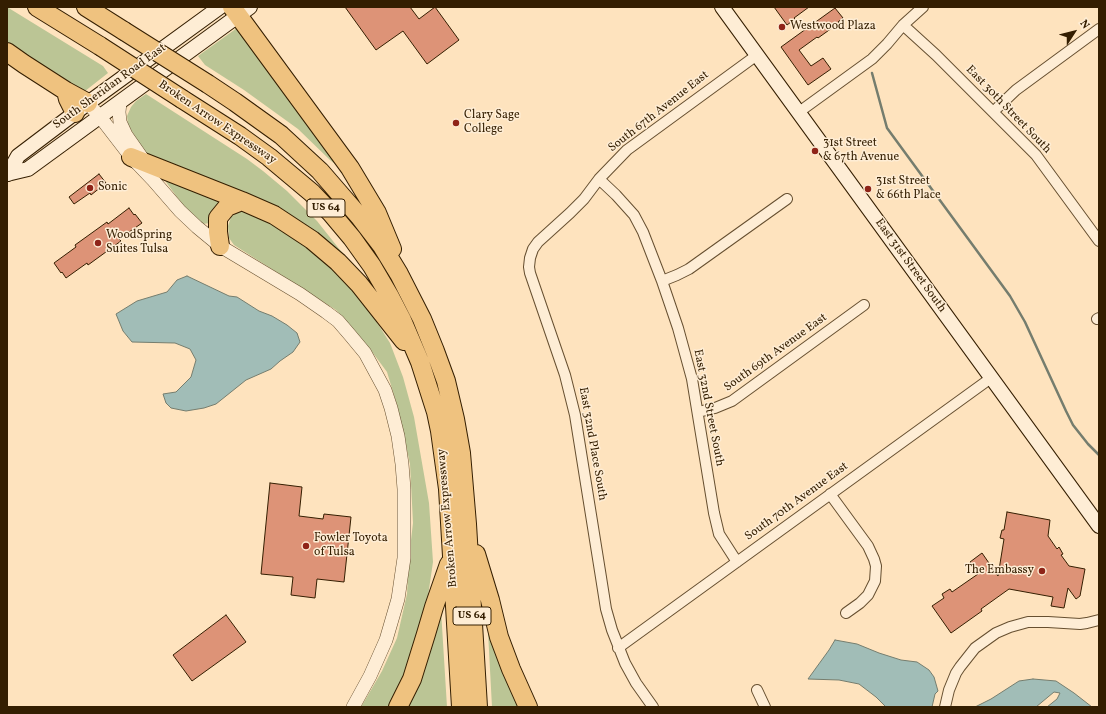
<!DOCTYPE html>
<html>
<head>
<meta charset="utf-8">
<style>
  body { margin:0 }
  #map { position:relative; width:1106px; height:714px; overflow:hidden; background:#fee3be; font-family:Vollkorn,serif }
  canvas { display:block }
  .frame { position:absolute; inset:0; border:8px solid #341e01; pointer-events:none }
  .north { position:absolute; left:1054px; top:12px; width:40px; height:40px; -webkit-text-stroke:3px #feedd5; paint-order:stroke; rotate:54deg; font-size:11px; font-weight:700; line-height:16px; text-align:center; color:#341e01 }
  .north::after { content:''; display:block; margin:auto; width:14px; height:18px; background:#341e01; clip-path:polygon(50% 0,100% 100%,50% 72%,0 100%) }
</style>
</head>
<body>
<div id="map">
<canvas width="1106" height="714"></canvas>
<div class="frame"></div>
<div class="north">N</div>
</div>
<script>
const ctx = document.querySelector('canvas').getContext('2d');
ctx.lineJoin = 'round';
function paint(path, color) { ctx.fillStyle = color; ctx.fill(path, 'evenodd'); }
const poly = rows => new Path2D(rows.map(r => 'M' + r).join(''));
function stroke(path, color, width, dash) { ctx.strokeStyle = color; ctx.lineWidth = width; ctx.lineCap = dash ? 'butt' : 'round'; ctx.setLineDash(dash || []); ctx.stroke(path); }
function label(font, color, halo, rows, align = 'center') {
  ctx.font = font + ' Vollkorn,serif'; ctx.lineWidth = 3; ctx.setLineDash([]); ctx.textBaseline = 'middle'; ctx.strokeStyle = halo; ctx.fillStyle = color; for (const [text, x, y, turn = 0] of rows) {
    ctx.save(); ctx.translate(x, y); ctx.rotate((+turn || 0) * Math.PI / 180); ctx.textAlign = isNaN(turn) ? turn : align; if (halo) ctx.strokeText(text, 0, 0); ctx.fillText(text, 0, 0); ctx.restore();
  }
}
paint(poly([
  [7,7,103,66,108,73,80,95,7,45],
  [237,28,345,172,330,160,298,129,244,90,205,65,198,56],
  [146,94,247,159,263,171,287,191,317,221,352,265,334,253,148,157,128,125,127,116,131,107,136,101],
  [169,178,222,202,210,223,203,224,185,208,166,182],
  [241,210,276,224,324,259,351,285,371,313,390,343,403,377,414,417,429,503,433,562,428,596,419,638,406,675,391,707,361,707,382,671,397,638,407,594,409,557,413,523,410,464,397,405,387,372,367,345,336,310,234,245,229,238,228,226,231,217],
  [441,610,447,707,404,707],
  [487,613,523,707,492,707]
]), '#bbc595');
const water = poly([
  [187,276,229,296,237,297,259,311,272,316,287,325,297,333,300,342,293,352,280,361,271,369,246,380,216,404,204,408,186,411,171,408,166,403,163,394,176,392,191,377,196,360,190,349,175,343,132,342,123,331,116,314,137,301,167,292,177,280,187,276],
  [835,640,857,644,879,653,901,660,917,662,929,670,934,677,938,691,935,694,932,707,886,707,876,697,859,684,839,680,808,679,829,650,835,640],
  [1033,679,1056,681,1074,693,1092,707,1047,707,1057,699,1060,693,1054,692,1036,707,975,707,991,699,1019,681,1033,679]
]);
paint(water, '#a1bdb7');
stroke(water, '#757d6e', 1);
stroke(poly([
  [872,73,887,128,1010,296,1025,322,1066,411,1073,425,1088,444,1099,455]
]), '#757d6e', 2.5);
const building = poly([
  [345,7,410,7,419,19,435,7,459,40,427,64,403,31,376,50,345,7],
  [774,7,809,7,794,18,795,19,787,25,774,7],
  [835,8,843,18,838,22,839,23,818,38,817,37,799,50,811,66,823,58,831,69,808,85,781,47,835,8],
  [99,174,106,183,91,195,90,193,74,204,69,197,99,174],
  [129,208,134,215,135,214,142,223,119,239,121,241,88,265,87,263,66,278,62,272,61,273,54,263,76,247,75,245,107,222,108,224,129,208],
  [270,483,302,487,299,516,323,519,324,514,351,517,344,582,317,579,315,598,291,595,293,577,261,574,270,483],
  [1007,512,1050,520,1048,536,1057,549,1059,547,1063,554,1061,555,1069,566,1085,569,1080,596,1076,599,1068,588,1064,608,1051,606,1053,597,1009,589,981,609,982,611,951,633,932,606,944,598,942,594,950,589,952,592,978,574,970,562,982,553,998,576,1004,539,1000,538,1002,530,1004,530,1007,512],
  [226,615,246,642,192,681,173,655,226,615]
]);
paint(building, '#dd9377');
stroke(building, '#341e01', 1);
const minor = poly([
  [903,25,936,55,1036,155,1099,241],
  [799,112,872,59,887,44,903,25,923,7],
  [993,112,1016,90,1099,29],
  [599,179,616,195,634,215,643,232,662,281,678,328,692,379,714,513,719,534,737,562],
  [662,281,677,275,689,269,787,199],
  [1097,319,1099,318],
  [698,412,715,408,732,401,864,305],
  [830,494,868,546,874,559,876,566,875,581,868,595,860,603,846,613],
  [618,648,991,378],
  [757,690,765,707],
  [653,707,636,683,625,663,612,630,606,609,600,571,575,415,565,375,530,273,529,267,530,258,533,249,538,242,570,213,584,199,599,179,627,150,757,55],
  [945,707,949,690,956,673,960,667,975,648,996,633,1010,627,1028,622,1048,622,1080,624,1087,623,1099,620]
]);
const tertiary = poly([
  [120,102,119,112,120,122,126,135,147,165],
  [88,103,104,122,131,157,153,180,180,211,197,227,220,246,300,294,326,312,338,321,350,335,365,353,385,390,391,408,398,436,402,464,404,489,404,558,398,599,386,640,370,676,353,707]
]);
const secondary = poly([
  [722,7,1099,526],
  [7,174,28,169,250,7],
  [8,174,18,156,88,103,220,7]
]);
const motorway = poly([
  [37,7,100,46],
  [86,7,124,31],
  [232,7,350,168,377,213,392,249],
  [7,52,24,64,66,91,88,103],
  [208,84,235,102,281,135,320,171,359,216,382,246,399,274,422,319,435,351,446,381,455,419,461,453,467,524,478,707],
  [66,91,68,99,75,113],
  [182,99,240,136,269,157,312,193,331,213,352,238,372,266,389,295,402,320,420,362,436,412,440,431,448,489,461,707],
  [131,157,242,201,274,215,312,240,338,262,359,284,404,341],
  [220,246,218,232,218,218,227,207,242,201],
  [476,554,490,600,499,637,511,669,528,707],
  [398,707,412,679,426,634,434,607,449,564]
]);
stroke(minor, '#664f30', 12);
stroke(tertiary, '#664f30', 14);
stroke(secondary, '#341e01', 16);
stroke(motorway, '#341e01', 20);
stroke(minor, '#feedd5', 10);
stroke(tertiary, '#feedd5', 13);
stroke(secondary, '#feedd5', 14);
stroke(motorway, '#efc27f', 18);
const motorwayBridge = poly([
  [124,31,208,84],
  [100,46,182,99]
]);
stroke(motorwayBridge, '#341e01', 20, []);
stroke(motorwayBridge, '#efc27f', 18);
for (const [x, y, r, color] of [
  [782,27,4,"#8f2418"],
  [456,123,4,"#8f2418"],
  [815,151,4,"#8f2418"],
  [90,188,4,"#8f2418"],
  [868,189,4,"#8f2418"],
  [98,243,4,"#8f2418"],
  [306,546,4,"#8f2418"],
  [1042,571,4,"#8f2418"]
]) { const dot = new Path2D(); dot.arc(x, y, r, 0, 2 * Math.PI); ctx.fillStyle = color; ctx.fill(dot); stroke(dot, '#feedd5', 1.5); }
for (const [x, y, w] of [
  [326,208,38],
  [472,616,38]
]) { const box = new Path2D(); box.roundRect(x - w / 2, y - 9, w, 18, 3); ctx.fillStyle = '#feedd5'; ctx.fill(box); stroke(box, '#341e01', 1); }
label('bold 11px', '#341e01', null, [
  ["US 64",326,208],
  ["US 64",472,616]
]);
label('12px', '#341e01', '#feedd5', [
  ["Westwood Plaza",790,27],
  ["Clary Sage",464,116],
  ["College",464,130],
  ["31st Street",823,144],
  ["& 67th Avenue",823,158],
  ["31st Street",876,182],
  ["& 66th Place",876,196],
  ["Sonic",98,188],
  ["WoodSpring",106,236],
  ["Suites Tulsa",106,250],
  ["Fowler Toyota",314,539],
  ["of Tulsa",314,553],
  ["The Embassy",1034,571,"right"]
], 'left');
label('12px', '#341e01', '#feedd5', [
  ["South Sheridan Road East",110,87,-36],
  ["East 30th Street South",1008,110,46],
  ["South 67th Avenue East",659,112,-38],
  ["Broken Arrow Expressway",217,123,34],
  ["East 31st Street South",910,266,54],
  ["South 69th Avenue East",776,353,-36],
  ["East 32nd Street South",708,408,79],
  ["East 32nd Place South",592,444,80],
  ["South 70th Avenue East",797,502,-36],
  ["Broken Arrow Expressway",448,518,-95]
]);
</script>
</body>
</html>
